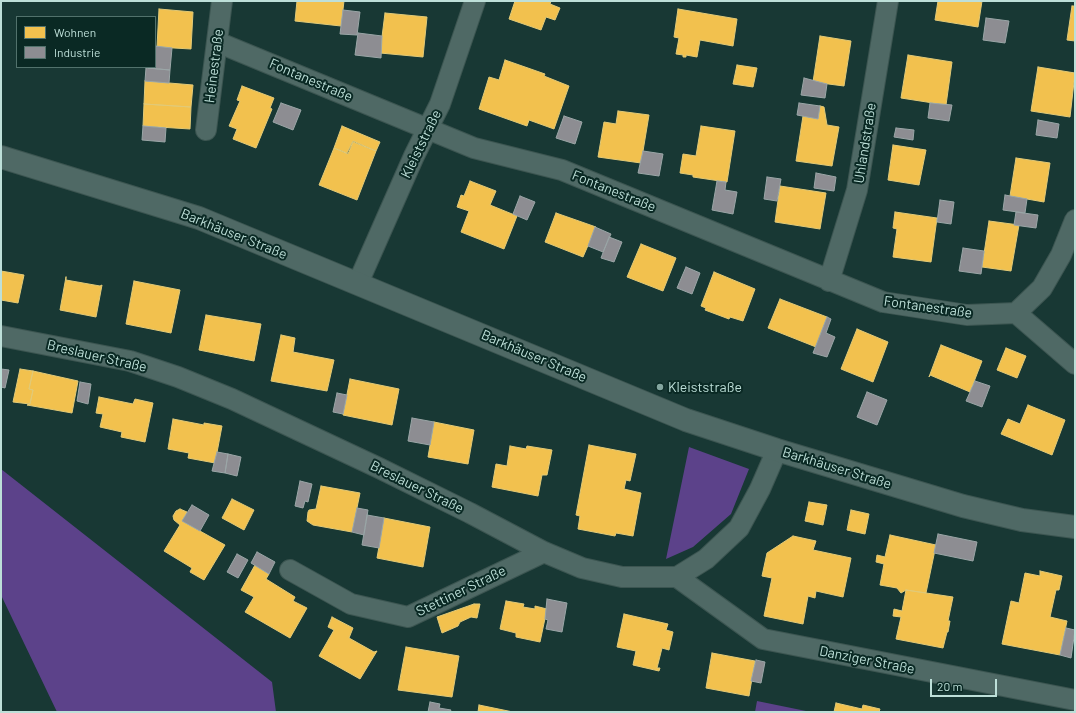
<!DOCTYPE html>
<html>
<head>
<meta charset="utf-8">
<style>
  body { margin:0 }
  #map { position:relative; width:1076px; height:713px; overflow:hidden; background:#183834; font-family:Barlow,sans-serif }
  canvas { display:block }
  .frame { position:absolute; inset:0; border:2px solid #bddfd8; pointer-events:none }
  .legend { position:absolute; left:16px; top:16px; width:140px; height:52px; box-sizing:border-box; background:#0a2924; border:1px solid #52726c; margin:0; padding:5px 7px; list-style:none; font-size:12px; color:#bddfd8 }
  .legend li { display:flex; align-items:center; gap:8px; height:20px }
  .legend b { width:20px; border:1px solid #52726c }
  .scale { position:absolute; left:930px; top:679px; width:67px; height:18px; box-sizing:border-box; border:2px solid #bddfd8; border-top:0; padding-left:5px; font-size:12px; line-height:14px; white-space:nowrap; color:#bddfd8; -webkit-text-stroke:3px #0a2924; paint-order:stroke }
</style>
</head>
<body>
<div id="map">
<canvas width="1076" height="713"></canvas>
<div class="frame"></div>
<ul class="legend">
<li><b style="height:11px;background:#f2c14e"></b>Wohnen</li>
<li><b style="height:11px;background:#8d8d92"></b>Industrie</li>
</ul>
<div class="scale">20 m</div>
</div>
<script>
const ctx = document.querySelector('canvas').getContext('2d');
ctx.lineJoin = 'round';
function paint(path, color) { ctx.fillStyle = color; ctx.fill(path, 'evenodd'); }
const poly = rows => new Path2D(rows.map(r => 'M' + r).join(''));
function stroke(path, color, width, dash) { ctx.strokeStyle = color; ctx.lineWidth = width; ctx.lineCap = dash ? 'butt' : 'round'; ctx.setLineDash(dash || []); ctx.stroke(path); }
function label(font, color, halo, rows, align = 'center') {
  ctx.font = font + ' Barlow,sans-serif'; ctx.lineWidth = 4; ctx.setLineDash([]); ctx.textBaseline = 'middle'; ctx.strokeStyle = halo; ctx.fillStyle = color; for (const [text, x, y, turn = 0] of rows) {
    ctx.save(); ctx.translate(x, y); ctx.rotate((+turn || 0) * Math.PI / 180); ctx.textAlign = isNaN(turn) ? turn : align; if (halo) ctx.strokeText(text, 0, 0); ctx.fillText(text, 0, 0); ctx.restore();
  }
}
paint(poly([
  [689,447,749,469,731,514,693,547,666,559],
  [1,469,272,682,276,712,57,712,1,595],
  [757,701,806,711,806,712,755,712]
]), '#5c428a');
const homes = poly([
  [297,1,344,1,341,26,295,21,297,1],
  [515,1,551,1,550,4,560,8,555,20,546,17,541,30,509,19,515,1],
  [938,1,982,1,978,27,935,20,938,1],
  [1072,6,1075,6,1075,41,1067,40,1072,6],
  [159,9,193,12,191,49,157,47,159,9],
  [678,9,737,19,733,46,700,40,697,57,686,55,686,57,683,57,683,55,676,54,679,38,674,37,678,9],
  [385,13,427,17,423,57,380,53,385,13],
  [820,36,851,41,844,86,813,82,820,36],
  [908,55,952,62,946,105,901,98,908,55],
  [505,60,545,74,544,76,569,86,554,129,529,120,527,126,479,109,489,77,499,80,505,60],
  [737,65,757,68,753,87,733,84,737,65],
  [1038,67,1075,73,1070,117,1031,111,1038,67],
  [145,81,193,85,191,107,144,104,145,81],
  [242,86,274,98,270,108,272,109,256,148,233,139,237,129,229,126,240,101,237,100,242,86],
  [144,104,191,107,190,129,143,126,144,104],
  [820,106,824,107,827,125,839,127,832,166,796,161,803,116,818,119,820,106],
  [618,111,649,115,641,163,598,157,604,122,616,124,618,111],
  [342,126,380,142,376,151,353,141,347,153,334,148,342,126],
  [701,126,735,131,727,182,693,177,693,175,680,173,683,154,696,156,701,126],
  [353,142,376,151,357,200,319,185,334,148,348,154,353,142],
  [893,145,926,150,919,185,888,180,893,145],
  [1016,158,1050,163,1044,202,1010,196,1016,158],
  [470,181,496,191,490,205,517,216,504,249,461,232,469,211,457,207,461,195,464,196,470,181],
  [780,186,826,193,820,229,775,222,780,186],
  [895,212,937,218,931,262,893,257,897,229,893,228,895,212],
  [556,213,596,227,583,257,545,242,556,213],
  [989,221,1019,225,1011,271,982,267,989,221],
  [641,244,676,258,663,291,627,277,641,244],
  [1,271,24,275,18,303,1,300,1,271],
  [714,272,755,289,743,321,730,317,729,319,705,310,706,308,701,306,714,272],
  [66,277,66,280,100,286,102,285,96,317,60,310,66,277],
  [134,281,180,290,171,333,126,324,134,281],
  [780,299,827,317,816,347,768,328,780,299],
  [206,315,261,324,254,361,199,350,206,315],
  [857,329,888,342,873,382,841,369,857,329],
  [281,335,295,338,293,352,334,360,327,391,271,381,281,335],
  [941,345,982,361,970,392,930,375,929,377,941,345],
  [1006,348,1026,356,1017,378,997,370,1006,348],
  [20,369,33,371,29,389,33,390,30,404,13,402,20,369],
  [33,371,78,381,72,413,27,405,30,404,33,390,29,389,33,371],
  [350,379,399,389,392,425,343,415,350,379],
  [99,397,133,404,135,399,153,403,145,442,121,437,122,432,100,427,103,414,96,413,99,397],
  [1028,405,1065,420,1052,455,1001,434,1008,419,1020,424,1028,405],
  [173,419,204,425,204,423,222,426,215,463,188,458,189,453,168,449,173,419],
  [434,422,474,430,468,464,428,457,434,422],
  [589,445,636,454,630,481,626,480,624,489,641,493,633,536,616,533,615,536,578,529,580,516,576,515,589,445],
  [510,446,526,449,527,446,552,450,547,475,542,475,538,496,492,487,496,464,507,466,510,446],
  [321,486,360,493,352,532,313,525,307,521,308,512,309,510,316,509,321,486],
  [232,499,254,510,244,530,222,518,232,499],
  [809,502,827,505,823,525,805,521,809,502],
  [180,509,187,512,182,521,225,545,204,580,190,572,192,568,164,551,180,525,174,520,173,516,176,511,180,509],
  [851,510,869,514,865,534,847,530,851,510],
  [384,518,430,527,423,567,377,558,384,518],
  [890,535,936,545,926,593,906,590,901,593,897,588,880,585,884,564,876,562,877,555,885,557,890,535],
  [793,536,816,541,813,550,851,558,843,597,816,591,815,598,808,596,803,624,764,616,772,578,762,576,767,553,793,536],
  [255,565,269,574,266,579,295,597,293,601,307,608,290,638,245,612,254,597,241,590,255,565],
  [1040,571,1062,576,1059,590,1056,590,1050,617,1067,621,1060,655,1002,644,1011,601,1019,603,1025,573,1040,576,1040,571],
  [906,590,953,597,948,621,950,621,948,632,947,632,943,648,896,639,901,617,893,616,894,609,902,611,906,590],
  [506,601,524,604,523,607,535,609,535,606,547,609,540,642,516,637,516,633,500,629,506,601],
  [474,604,480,604,477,618,471,617,460,622,458,626,442,633,437,617,474,604],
  [624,614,668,624,666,630,673,632,669,650,662,648,657,668,660,668,659,671,633,665,636,651,617,647,624,614],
  [332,617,353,628,349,638,374,652,377,651,360,679,319,656,334,630,328,627,332,617],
  [406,647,459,656,452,697,398,690,406,647],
  [712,653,755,661,749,696,706,688,712,653],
  [836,703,862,709,863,705,880,709,879,712,834,712,836,703],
  [479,705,513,712,478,712,479,705]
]);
paint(homes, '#f2c14e');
stroke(homes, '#e2ca77', 1);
const industry = poly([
  [343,10,360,12,357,35,340,34,343,10],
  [986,18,1009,21,1005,43,983,40,986,18],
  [358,33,382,36,381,58,355,55,358,33],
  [155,46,172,48,170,70,148,68,155,67,155,46],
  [146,68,170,70,169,83,145,81,146,68],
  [804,78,827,84,825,98,801,95,804,78],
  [281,103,301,110,293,130,273,122,281,103],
  [799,103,820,106,818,119,797,115,799,103],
  [930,103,952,105,949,121,928,118,930,103],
  [564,116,582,122,575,144,556,138,564,116],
  [1038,120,1059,124,1057,138,1036,135,1038,120],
  [143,126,166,128,165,142,142,140,143,126],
  [896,128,914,130,913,140,894,137,896,128],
  [643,151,663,154,659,176,638,173,643,151],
  [816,173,836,177,834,191,814,188,816,173],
  [767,177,781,179,777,201,764,199,767,177],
  [717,181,726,182,725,190,737,192,733,214,712,210,717,181],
  [1005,195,1027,199,1025,213,1003,210,1005,195],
  [520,196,535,202,527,220,513,214,520,196],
  [940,200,954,202,951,224,937,222,940,200],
  [1016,212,1038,215,1036,228,1014,225,1016,212],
  [595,227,611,234,603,252,588,246,595,227],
  [609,237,622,242,614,262,601,258,609,237],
  [963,248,984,251,981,274,959,271,963,248],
  [686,267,700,273,692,294,677,288,686,267],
  [827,317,831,319,826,333,835,337,827,357,813,353,827,317],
  [1,369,9,370,5,388,1,387,1,369],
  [975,381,990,386,982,407,966,401,975,381],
  [80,382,91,384,88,404,77,401,80,382],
  [867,392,887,400,877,425,857,417,867,392],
  [337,393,347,395,343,414,333,412,337,393],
  [412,418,434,422,430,445,408,441,412,418],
  [217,452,228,454,225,473,212,471,217,452],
  [228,454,241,457,237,476,225,473,228,454],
  [300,481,312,484,308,502,305,501,303,508,295,506,300,481],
  [192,505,209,515,200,531,182,521,192,505],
  [357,508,368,510,364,535,352,532,357,508],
  [367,515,384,518,379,548,362,545,367,515],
  [938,534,977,542,973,561,934,553,938,534],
  [257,552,275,562,269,574,251,563,257,552],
  [237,554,248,560,238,578,227,572,237,554],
  [547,599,567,603,562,632,546,629,548,620,545,619,547,599],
  [1066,628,1075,630,1071,658,1060,655,1066,628],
  [756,660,765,662,761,683,751,681,756,660],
  [430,702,440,704,439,708,451,710,450,712,428,712,430,702]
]);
paint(industry, '#8d8d92');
stroke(industry, '#9ba6a7', 1);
const minor = poly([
  [217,42,474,148,562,170,883,302,967,315,1016,313,1042,288,1061,255,1075,220],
  [206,130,222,1],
  [829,281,857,190,888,1],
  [358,283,414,156,440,104,475,1],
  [1016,313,1075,364],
  [1,336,130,361,178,377,232,399,379,468,470,513,544,552,582,568,622,577,677,577,706,559,739,528,760,489,777,450],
  [290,570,351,604,408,617,544,552],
  [677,577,763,639,1075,700]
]);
const tertiary = poly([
  [1,157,199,218,686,420,777,450,963,506,1022,520,1075,527]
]);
stroke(minor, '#3c5551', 22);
stroke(tertiary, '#3c5551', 24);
stroke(minor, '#4f6965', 20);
stroke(tertiary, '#4f6965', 22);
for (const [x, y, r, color] of [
  [660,387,4,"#83a59f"]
]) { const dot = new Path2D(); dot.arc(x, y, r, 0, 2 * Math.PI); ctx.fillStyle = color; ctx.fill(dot); stroke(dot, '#0a2924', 1.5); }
label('14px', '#bddfd8', '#0a2924', [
  ["Heinestraße",214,66,-83],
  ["Fontanestraße",311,80,23],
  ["Uhlandstraße",865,143,-81],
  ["Kleiststraße",421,144,-64],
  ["Fontanestraße",614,191,22],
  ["Barkhäuser Straße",234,234,22],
  ["Fontanestraße",928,307,8],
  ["Breslauer Straße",97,356,13],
  ["Barkhäuser Straße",534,356,23],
  ["Barkhäuser Straße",837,468,17],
  ["Breslauer Straße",417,487,26],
  ["Stettiner Straße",461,591,-26],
  ["Danziger Straße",867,660,11]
]);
label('14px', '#bddfd8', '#0a2924', [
  ["Kleiststraße",668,387]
], 'left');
</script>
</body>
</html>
